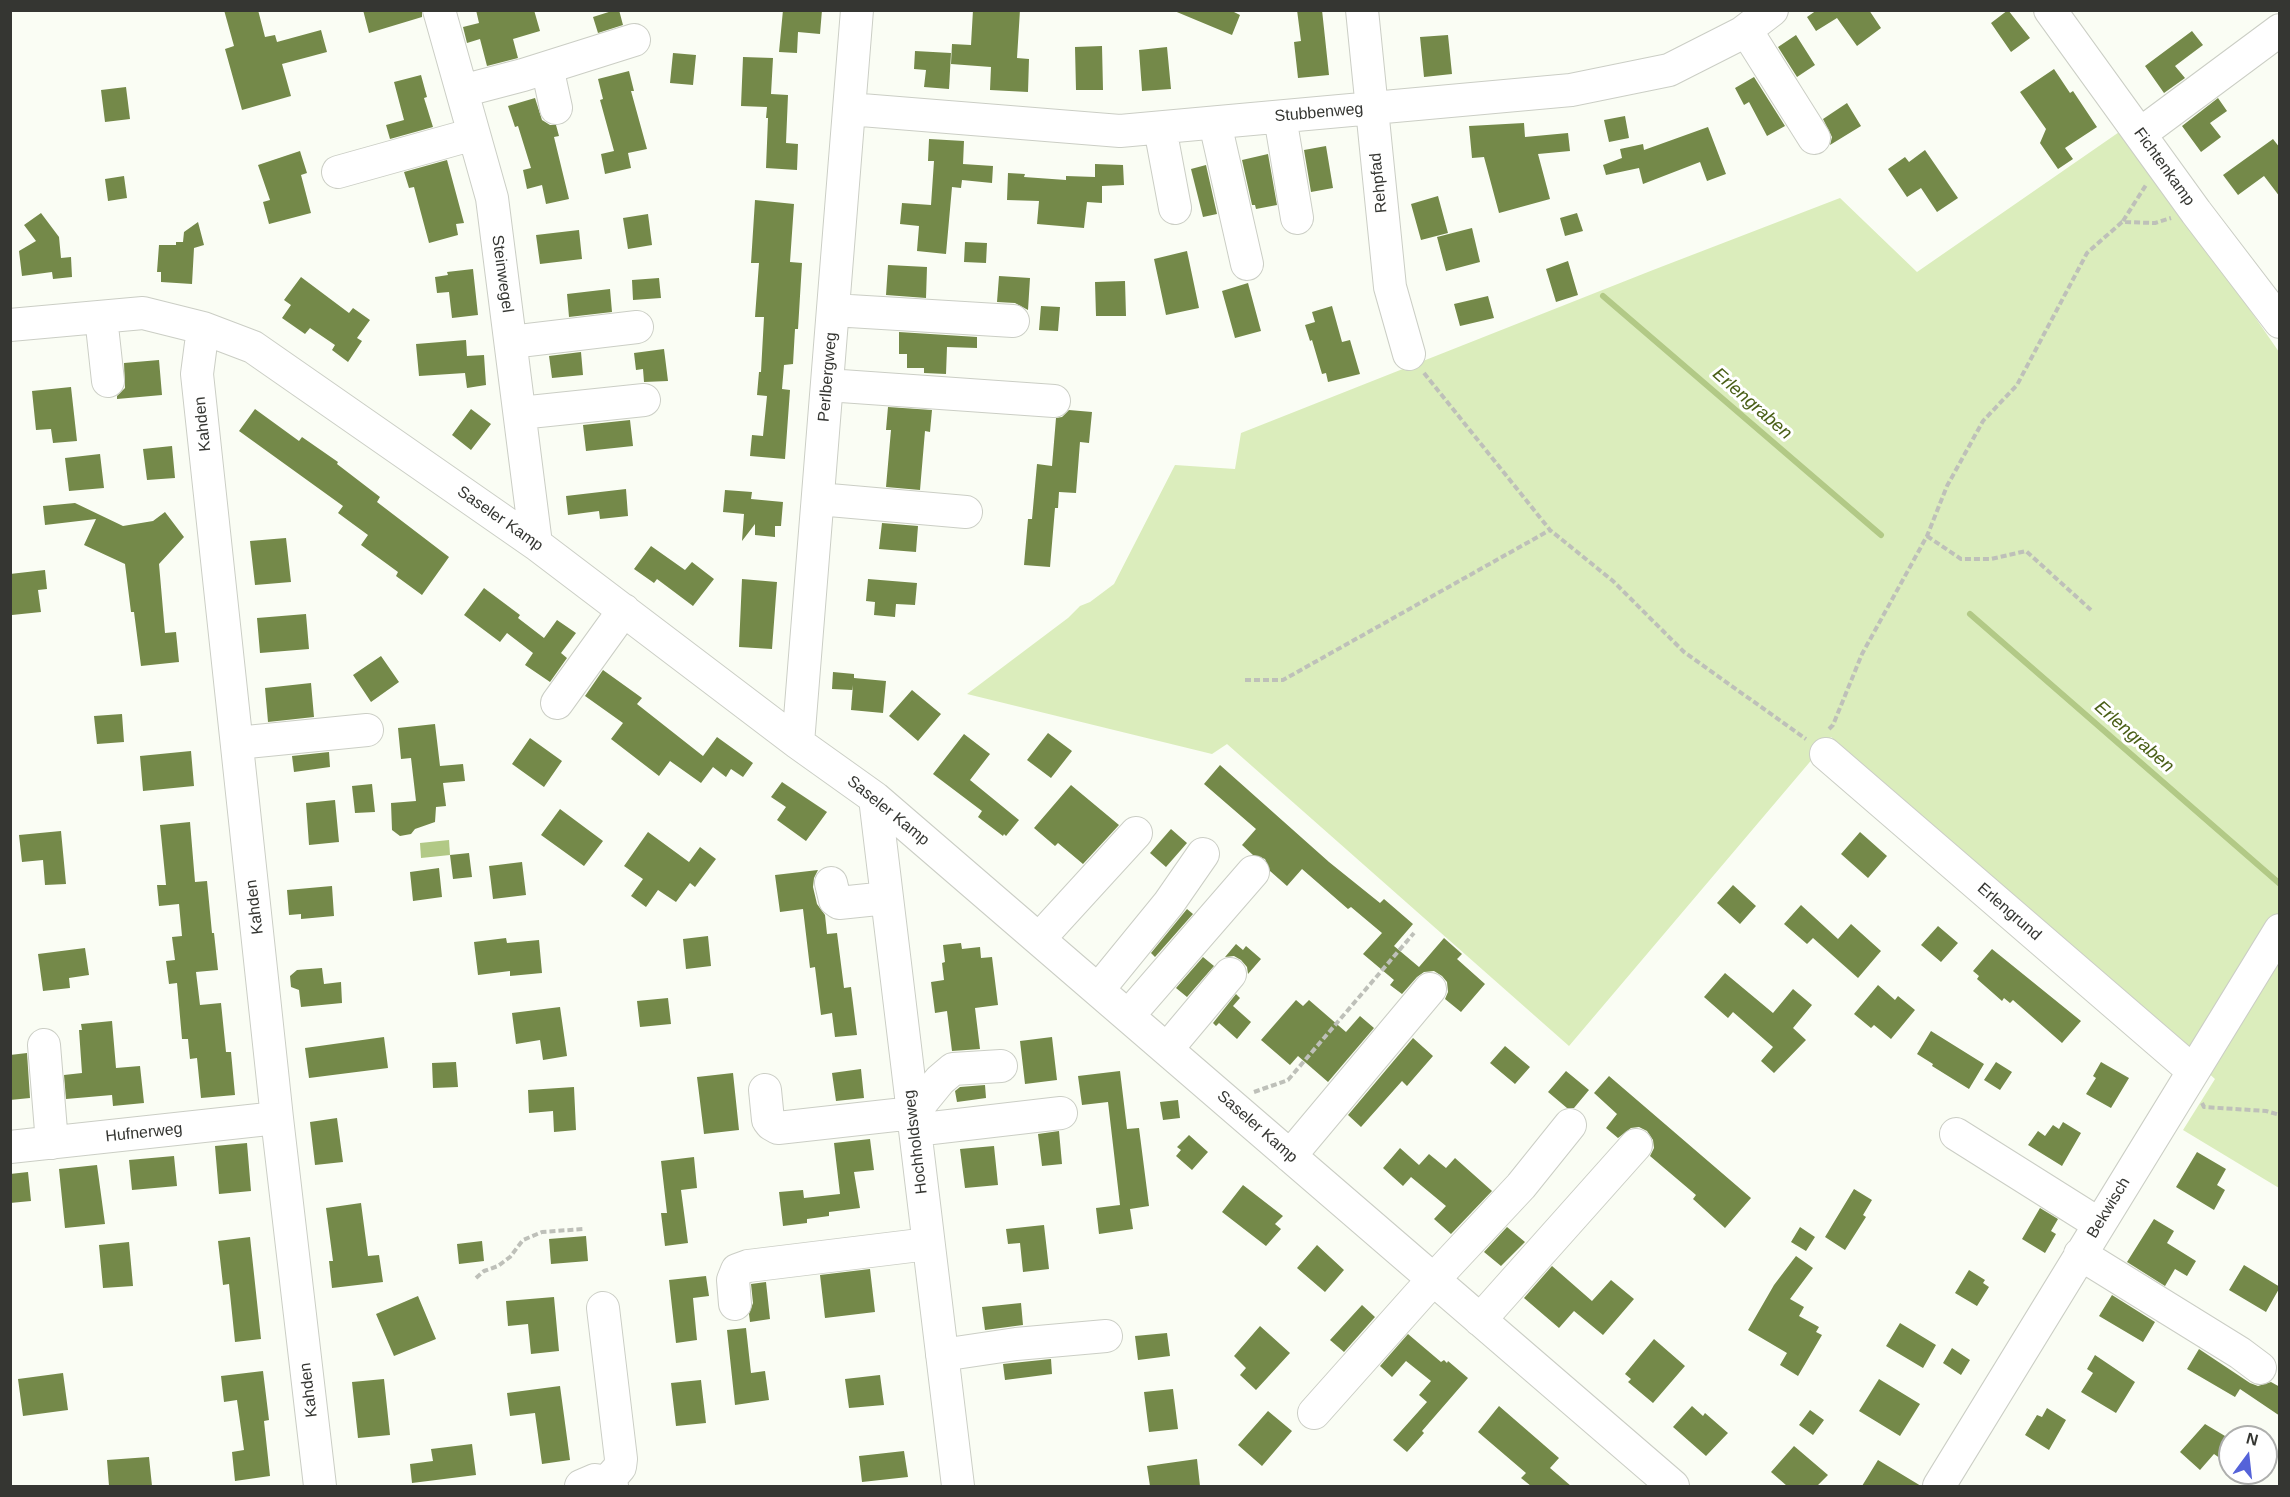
<!DOCTYPE html>
<html>
<head>
<meta charset="utf-8">
<style>
  body { margin:0 }
  #map { position:relative; width:2290px; height:1497px; overflow:hidden; background:#fafdf4; font-family:Helvetica,sans-serif }
  canvas { display:block }
  .frame { position:absolute; inset:0; border:12px solid #353632; pointer-events:none }
  .north { position:absolute; left:2218px; top:1425px; width:60px; height:60px; box-sizing:border-box; background:#fff; border:2px solid #aeafad; border-radius:50%; rotate:15deg; font-size:16px; font-weight:700; line-height:24px; text-align:center; color:#353632 }
  .north::after { content:''; display:block; margin:auto; width:21px; height:27px; background:#5563d9; clip-path:polygon(50% 0,100% 100%,50% 72%,0 100%) }
</style>
</head>
<body>
<div id="map">
<canvas width="2290" height="1497"></canvas>
<div class="frame"></div>
<div class="north">N</div>
</div>
<script>
const ctx = document.querySelector('canvas').getContext('2d');
ctx.lineJoin = 'round';
function paint(path, color) { ctx.fillStyle = color; ctx.fill(path, 'evenodd'); }
const poly = rows => new Path2D(rows.map(r => 'M' + r).join(''));
function stroke(path, color, width, dash) { ctx.strokeStyle = color; ctx.lineWidth = width; ctx.lineCap = dash ? 'butt' : 'round'; ctx.setLineDash(dash || []); ctx.stroke(path); }
function label(font, color, halo, rows, align = 'center') {
  ctx.font = font + ' Helvetica,sans-serif'; ctx.lineWidth = 6; ctx.setLineDash([]); ctx.textBaseline = 'middle'; ctx.strokeStyle = halo; ctx.fillStyle = color; for (const [text, x, y, turn = 0] of rows) {
    ctx.save(); ctx.translate(x, y); ctx.rotate((+turn || 0) * Math.PI / 180); ctx.textAlign = isNaN(turn) ? turn : align; if (halo) ctx.strokeText(text, 0, 0); ctx.fillText(text, 0, 0); ctx.restore();
  }
}
paint(poly([
  [2125,128,2279,352,2279,1188,2183,1130,2215,1079,1831,737,1569,1046,1227,744,1212,754,967,694,1068,618,1080,606,1090,602,1114,584,1175,465,1235,469,1241,433,1653,270,1840,198,1917,272]
]), '#dbedbc');
paint(poly([
  [449,840,450,855,421,858,420,843]
]), '#b2c986');
stroke(poly([
  [1603,296,1881,535],
  [1970,614,2280,884]
]), '#b2c986', 6);
paint(poly([
  [224,10,258,10,265,37,275,35,277,42,321,30,327,52,282,64,291,96,242,110,225,49,234,46],
  [363,10,422,10,422,17,369,33],
  [476,10,534,10,540,31,513,39,518,58,487,66,480,39,467,43,463,27,479,23],
  [615,10,619,10,623,25,598,33,593,17],
  [783,10,822,10,820,34,798,32,797,53,779,52],
  [973,10,1020,10,1017,58,1029,59,1028,92,990,90,991,67,951,64,952,44,971,45],
  [1172,10,1230,10,1240,15,1232,35],
  [1297,10,1322,10,1329,75,1298,78,1294,42,1301,41],
  [1817,10,1869,10,1881,28,1857,46,1837,18,1816,31,1807,17],
  [2008,10,2030,38,2011,52,1991,23],
  [2192,31,2203,45,2175,66,2185,78,2164,93,2145,66],
  [1448,35,1452,74,1424,77,1420,37],
  [1796,35,1815,65,1797,77,1778,47],
  [1102,46,1103,90,1076,90,1075,47],
  [1167,47,1171,89,1142,91,1139,50],
  [915,51,951,53,949,89,924,87,926,70,914,69],
  [673,53,696,55,693,85,670,83],
  [743,57,773,58,771,94,788,95,786,143,798,144,797,170,766,168,768,118,766,118,767,107,741,106],
  [2054,69,2070,93,2073,91,2097,127,2065,148,2073,159,2058,169,2040,143,2046,129,2020,92],
  [629,71,634,91,631,91,647,149,628,153,631,168,605,174,601,154,614,151,600,100,603,99,598,79],
  [421,75,427,97,424,98,433,127,390,139,386,125,404,120,394,82],
  [1754,77,1785,126,1767,136,1749,102,1744,105,1735,88],
  [126,87,130,119,105,122,101,90],
  [535,98,542,120,550,125,556,125,559,136,554,137,569,199,546,204,542,185,527,189,523,170,531,168,518,126,515,127,508,106],
  [2218,98,2227,111,2210,123,2221,137,2201,152,2182,126],
  [1847,103,1861,126,1830,145,1832,137,1823,119],
  [1625,116,1629,138,1609,142,1604,120],
  [1524,123,1525,137,1568,133,1570,151,1538,154,1550,199,1499,213,1484,157,1472,158,1469,126],
  [1708,127,1726,174,1707,181,1700,162,1643,184,1639,168,1606,175,1603,165,1622,158,1620,149,1643,144,1644,150],
  [929,139,964,141,963,164,993,166,992,183,962,180,961,188,952,187,946,254,917,251,919,226,900,224,902,203,931,205,934,161,928,161],
  [2273,139,2280,148,2280,197,2264,176,2238,195,2223,175],
  [1326,146,1333,188,1311,192,1304,150],
  [1925,150,1958,198,1937,212,1921,188,1907,197,1888,169,1905,157,1909,162],
  [300,151,307,173,301,175,311,213,269,224,263,202,270,200,258,165],
  [1268,154,1277,205,1256,209,1255,205,1252,205,1242,160],
  [447,160,464,223,456,224,458,235,429,243,414,187,409,188,404,172],
  [1095,164,1123,165,1124,185,1102,186,1102,203,1087,202,1084,228,1037,224,1039,201,1007,200,1008,173,1025,174,1024,177,1066,180,1066,176,1095,177],
  [1206,165,1217,214,1203,217,1191,169],
  [124,176,127,198,108,201,105,179],
  [1438,196,1448,233,1421,240,1411,204],
  [755,200,794,204,790,262,802,263,798,329,795,329,793,364,784,365,782,389,790,390,785,459,750,456,752,435,763,436,767,396,757,395,759,372,761,372,764,317,755,317,759,263,751,263],
  [41,213,59,237,61,258,71,257,72,277,53,279,52,272,22,276,19,251,36,241,24,225],
  [1577,213,1583,231,1565,236,1560,218],
  [648,214,652,245,628,249,623,218],
  [198,222,204,245,194,248,192,284,161,282,161,272,157,272,159,245,176,245,176,242,183,242,184,232],
  [1472,228,1480,262,1446,271,1437,237],
  [579,230,582,259,540,264,536,235],
  [965,242,987,243,986,263,964,262],
  [1187,251,1199,308,1166,315,1154,259],
  [1568,261,1578,295,1556,302,1546,269],
  [888,265,927,267,926,298,886,295],
  [473,269,478,315,452,318,449,292,437,293,435,277,448,275,447,272],
  [999,276,1030,278,1028,310,1015,303,997,302],
  [301,277,349,313,353,308,370,320,357,338,362,341,348,362,332,350,335,345,310,328,305,334,282,318,291,305,284,300],
  [659,278,661,298,633,300,632,280],
  [1125,281,1126,316,1096,316,1095,282],
  [1248,283,1261,331,1235,338,1222,291],
  [610,289,612,312,569,317,567,294],
  [1488,296,1494,318,1460,326,1454,304],
  [1041,306,1060,307,1058,331,1039,330],
  [1332,306,1342,342,1350,340,1360,374,1328,382,1326,373,1322,374,1312,340,1310,341,1305,325,1315,322,1312,312],
  [899,332,977,337,977,348,947,347,946,374,924,373,924,368,907,368,907,354,899,354],
  [466,340,467,356,484,355,486,385,467,388,465,373,419,376,416,344],
  [664,349,668,381,644,382,643,369,636,370,634,353],
  [581,352,583,375,552,378,549,356],
  [159,360,162,395,117,399,117,396,125,388,124,363],
  [71,387,77,441,53,443,51,429,36,430,32,391],
  [888,407,932,410,930,432,925,431,920,490,886,487,891,430,886,430],
  [255,409,299,441,302,437,338,462,337,464,380,497,377,502,449,557,422,595,396,576,398,572,361,545,368,535,338,513,343,506,239,431],
  [471,409,491,424,471,450,452,435],
  [1069,410,1092,412,1089,443,1080,442,1076,493,1059,492,1058,508,1055,508,1050,567,1024,565,1028,519,1032,519,1037,464,1052,466,1056,418,1062,417],
  [630,420,633,446,586,451,583,425],
  [172,446,175,478,147,480,143,449],
  [100,454,104,488,69,491,65,458],
  [626,489,628,516,600,519,599,511,568,515,566,496],
  [725,490,752,492,751,499,783,502,781,526,775,526,775,537,755,535,755,524,742,541,744,514,723,512],
  [75,503,123,526,153,521,165,512,184,537,159,564,165,633,176,632,179,662,141,666,134,612,131,612,125,564,84,545,96,519,45,525,43,506],
  [882,523,918,526,916,552,879,549],
  [286,538,291,582,255,585,250,541],
  [651,546,685,570,692,562,714,579,693,606,657,579,654,583,634,569],
  [45,570,47,589,38,590,41,612,12,615,10,574],
  [742,579,777,582,772,649,739,647],
  [868,579,917,583,915,605,896,604,895,617,874,615,875,602,866,601],
  [484,588,520,615,518,618,544,638,557,620,576,633,561,653,567,658,550,682,525,665,533,653,507,633,500,642,464,615],
  [306,614,309,649,260,653,257,618],
  [381,656,399,682,371,702,353,675],
  [603,670,642,698,637,704,703,756,717,737,753,763,743,777,731,769,726,777,713,767,701,783,670,761,659,776,611,739,623,723,585,696],
  [833,672,854,674,854,678,886,681,883,713,851,710,853,685,853,690,832,689],
  [311,683,314,717,268,722,265,688],
  [912,690,941,714,918,741,889,716],
  [122,714,124,742,97,744,94,716],
  [435,724,440,766,463,764,465,781,443,783,446,806,436,807,435,822,415,829,411,834,400,836,392,830,391,803,416,801,411,758,401,759,398,728],
  [1048,733,1072,751,1051,778,1027,760],
  [964,734,990,754,970,780,1019,820,1006,836,1004,834,1003,836,978,817,982,811,933,774],
  [530,738,562,761,544,787,512,764],
  [191,751,194,786,143,791,140,756],
  [329,752,330,767,294,772,292,756],
  [1220,765,1329,862,1380,903,1384,899,1413,924,1394,946,1419,967,1444,938,1462,954,1457,959,1485,984,1461,1012,1445,999,1448,992,1447,982,1442,976,1434,971,1424,972,1417,977,1402,994,1390,985,1394,980,1363,954,1382,933,1351,907,1348,909,1302,869,1287,886,1270,871,1265,859,1253,855,1242,845,1256,829,1204,784],
  [782,782,827,812,806,841,777,820,786,807,771,797],
  [372,784,375,812,355,813,352,786],
  [1071,785,1119,825,1083,864,1058,843,1055,846,1034,828],
  [335,800,339,842,309,845,306,803],
  [560,809,603,841,584,866,541,835],
  [190,822,195,882,207,881,212,933,214,933,218,970,196,972,200,1005,221,1003,226,1052,231,1052,235,1095,201,1098,197,1058,190,1059,188,1039,182,1039,177,983,169,984,166,961,175,960,172,937,182,936,179,904,159,906,157,885,166,885,160,825],
  [1171,829,1187,843,1166,867,1150,853],
  [61,831,66,884,45,885,43,860,22,862,19,835],
  [648,832,689,862,700,847,716,859,695,887,690,883,676,902,658,890,646,907,631,896,643,879,624,866],
  [1860,832,1887,856,1868,878,1841,854],
  [469,853,472,877,453,879,450,855],
  [522,862,526,895,493,899,489,866],
  [439,868,442,897,413,901,410,872],
  [818,870,814,878,813,887,817,904,825,915,827,934,837,933,844,988,851,987,857,1035,835,1037,832,1013,821,1015,815,967,810,968,803,909,780,912,775,875],
  [1733,885,1756,906,1740,924,1717,903],
  [332,886,334,916,301,919,301,914,289,915,287,890],
  [1801,905,1838,939,1851,924,1881,951,1858,978,1813,938,1807,944,1784,924],
  [1187,909,1193,914,1155,957,1151,953],
  [1938,926,1958,943,1941,962,1921,945],
  [708,936,711,966,686,969,683,939],
  [506,938,507,943,539,940,542,973,510,976,510,971,478,975,474,942],
  [961,943,962,949,980,947,981,958,992,957,998,1005,975,1008,980,1049,952,1051,947,1011,935,1013,931,982,944,980,942,963,945,962,943,945],
  [1236,944,1243,950,1246,946,1261,959,1248,974,1247,967,1241,960,1234,956,1225,957],
  [85,948,89,975,69,978,70,988,43,991,38,954],
  [1992,949,2081,1021,2062,1043,2013,1000,2010,1003,2004,998,2002,1001,1977,979,1979,976,1973,971],
  [1203,957,1214,966,1187,997,1176,988],
  [322,968,324,984,341,982,342,1003,301,1007,299,990,291,987,290,976,297,970],
  [1725,973,1773,1013,1793,989,1812,1005,1793,1028,1806,1040,1774,1073,1761,1061,1773,1047,1733,1012,1728,1018,1704,997],
  [1878,985,1895,1000,1898,996,1915,1010,1891,1039,1874,1025,1871,1028,1854,1014],
  [1236,994,1240,998,1233,1006,1251,1022,1237,1039,1219,1023,1216,1026,1213,1023],
  [668,998,671,1024,640,1027,637,1001],
  [1296,1000,1303,1006,1309,1000,1346,1032,1360,1016,1374,1028,1328,1082,1298,1056,1290,1065,1261,1040],
  [560,1007,567,1056,543,1060,540,1040,516,1044,512,1013],
  [112,1021,116,1068,140,1066,144,1103,113,1106,112,1095,66,1099,64,1075,82,1073,79,1030,82,1030,81,1024],
  [1931,1031,1984,1064,1969,1089,1932,1066,1933,1064,1917,1054],
  [384,1037,388,1068,309,1078,305,1048],
  [1052,1037,1057,1080,1025,1084,1020,1041],
  [1413,1038,1433,1056,1407,1086,1402,1081,1361,1127,1348,1115],
  [1505,1046,1530,1067,1515,1084,1490,1063],
  [27,1053,30,1098,10,1100,10,1055],
  [456,1062,458,1087,433,1088,432,1063],
  [1996,1062,2012,1072,2000,1090,1984,1080],
  [2101,1062,2129,1078,2111,1108,2086,1094,2096,1078,2093,1076],
  [861,1069,864,1098,836,1101,832,1073],
  [1120,1071,1127,1129,1139,1128,1149,1206,1130,1209,1133,1229,1099,1234,1096,1208,1120,1205,1108,1102,1082,1105,1078,1076],
  [1566,1071,1589,1090,1574,1108,1567,1108,1548,1092],
  [733,1073,739,1130,704,1134,697,1077],
  [1609,1076,1751,1198,1725,1228,1693,1199,1696,1195,1650,1156,1654,1148,1653,1140,1647,1131,1639,1127,1631,1128,1618,1138,1606,1128,1617,1114,1594,1093],
  [985,1085,986,1098,957,1102,955,1091,960,1087],
  [574,1087,576,1130,554,1132,553,1111,529,1113,528,1090],
  [1178,1100,1180,1118,1163,1120,1160,1102],
  [337,1118,343,1162,315,1165,310,1122],
  [2063,1122,2081,1133,2062,1166,2028,1145,2038,1131,2045,1136,2053,1125,2059,1129],
  [1059,1131,1062,1164,1042,1166,1038,1134],
  [1189,1135,1208,1152,1192,1170,1176,1156,1181,1150,1177,1147],
  [870,1139,874,1170,854,1172,860,1208,829,1212,829,1216,807,1219,807,1223,783,1226,779,1192,803,1190,804,1198,840,1194,834,1143],
  [247,1143,251,1191,219,1194,215,1146],
  [994,1146,998,1185,965,1188,960,1149],
  [1400,1148,1419,1165,1429,1154,1446,1168,1455,1158,1492,1191,1451,1234,1434,1219,1446,1206,1411,1177,1403,1186,1383,1168],
  [2197,1152,2226,1169,2217,1185,2225,1190,2214,1210,2176,1187],
  [174,1156,177,1186,132,1190,129,1160],
  [694,1157,697,1188,681,1190,688,1243,665,1246,661,1213,667,1213,661,1161],
  [97,1165,105,1224,65,1228,59,1169],
  [28,1172,31,1201,10,1203,10,1174],
  [1243,1185,1283,1216,1275,1224,1281,1229,1266,1246,1222,1212],
  [1854,1189,1872,1200,1863,1215,1866,1217,1845,1250,1825,1237],
  [361,1203,368,1256,379,1255,383,1282,332,1288,329,1261,333,1261,326,1208],
  [2040,1208,2058,1219,2051,1231,2056,1234,2045,1253,2022,1239],
  [2154,1219,2174,1231,2167,1243,2196,1261,2187,1276,2175,1269,2165,1286,2127,1262],
  [1044,1225,1049,1269,1023,1272,1020,1243,1008,1244,1006,1229],
  [1507,1227,1525,1242,1501,1266,1484,1252],
  [1800,1227,1815,1237,1806,1251,1791,1242],
  [586,1236,588,1261,551,1264,549,1239],
  [250,1237,261,1339,235,1342,229,1284,223,1285,218,1241],
  [482,1241,484,1261,459,1264,457,1244],
  [129,1242,133,1286,103,1288,99,1245],
  [1317,1245,1344,1270,1325,1292,1297,1268],
  [1796,1256,1813,1268,1790,1299,1804,1307,1799,1316,1819,1327,1816,1332,1822,1335,1798,1376,1780,1365,1787,1353,1748,1330,1774,1285],
  [2244,1265,2280,1287,2266,1312,2229,1290],
  [1552,1266,1592,1301,1611,1280,1634,1299,1603,1335,1574,1311,1559,1328,1524,1298],
  [870,1269,875,1312,825,1318,820,1275],
  [1969,1270,1985,1280,1983,1283,1989,1287,1977,1306,1955,1293],
  [706,1276,709,1296,693,1298,697,1340,676,1343,669,1280],
  [766,1282,770,1319,750,1322,749,1314,753,1303,751,1284],
  [2112,1295,2155,1322,2143,1342,2099,1316],
  [418,1296,436,1339,394,1356,376,1314],
  [554,1297,559,1351,531,1354,528,1324,508,1326,506,1301],
  [1021,1303,1023,1325,985,1330,982,1307],
  [1362,1305,1375,1317,1344,1352,1330,1340],
  [1900,1323,1936,1345,1923,1368,1886,1346],
  [1260,1326,1290,1353,1256,1390,1240,1375,1246,1368,1234,1356],
  [746,1328,751,1373,765,1371,769,1400,735,1405,727,1330],
  [1167,1333,1170,1356,1138,1360,1135,1336],
  [1408,1334,1441,1362,1444,1360,1447,1363,1448,1361,1468,1378,1422,1431,1424,1433,1407,1452,1393,1440,1427,1402,1419,1395,1431,1381,1406,1361,1392,1377,1380,1366],
  [1654,1339,1685,1366,1653,1403,1628,1382,1631,1379,1625,1374],
  [1952,1348,1970,1360,1961,1375,1943,1363],
  [2199,1349,2250,1383,2258,1386,2271,1382,2280,1387,2280,1416,2240,1389,2235,1397,2187,1369],
  [2095,1355,2135,1382,2116,1413,2081,1392,2093,1373,2087,1369],
  [1051,1359,1052,1374,1005,1380,1003,1364],
  [263,1371,269,1420,264,1421,270,1476,235,1481,232,1452,244,1450,237,1400,224,1402,221,1376],
  [63,1373,68,1410,23,1416,18,1379],
  [880,1375,884,1405,849,1408,845,1379],
  [384,1379,390,1435,358,1438,352,1382],
  [1879,1379,1920,1404,1900,1436,1859,1411],
  [701,1380,706,1423,676,1426,671,1383],
  [560,1386,570,1460,542,1464,535,1413,510,1416,507,1393],
  [1173,1389,1178,1429,1149,1432,1144,1392],
  [1499,1406,1559,1458,1550,1468,1571,1486,1531,1486,1521,1478,1526,1473,1478,1432],
  [1692,1406,1703,1416,1705,1413,1728,1433,1706,1456,1673,1427],
  [2047,1408,2066,1420,2049,1450,2025,1435,2037,1415,2042,1417],
  [1810,1410,1824,1420,1813,1435,1799,1425],
  [1268,1411,1292,1431,1262,1466,1238,1445],
  [2205,1424,2230,1439,2230,1451,2224,1461,2214,1454,2200,1470,2180,1452],
  [472,1444,476,1475,412,1483,410,1464,433,1461,431,1449],
  [1794,1446,1828,1475,1817,1486,1787,1486,1771,1472],
  [904,1451,908,1477,862,1482,859,1456],
  [149,1457,152,1486,109,1486,107,1460],
  [1197,1459,1200,1486,1150,1486,1147,1466],
  [1878,1460,1921,1486,1862,1486]
]), '#748949');
const minor = poly([
  [439,10,492,198,536,544],
  [1362,10,1390,287,1409,354],
  [2050,10,2196,212,2280,322],
  [1746,30,1814,138],
  [549,76,556,108],
  [462,91,523,75,634,40],
  [849,109,1120,131,1571,90,1669,70,1742,33,1772,10],
  [1280,117,1297,218],
  [1215,123,1247,264],
  [1160,128,1175,208],
  [2140,134,2280,30],
  [338,172,474,134],
  [833,310,1013,321],
  [101,317,108,381],
  [10,325,143,313,203,328,253,347,536,544,798,743,875,798,1673,1486],
  [203,328,197,374,277,1118,320,1486],
  [511,342,637,327],
  [827,385,1054,401],
  [520,413,644,400],
  [818,499,966,512],
  [557,703,624,610],
  [237,743,367,730],
  [798,743,857,10],
  [1826,754,2193,1071],
  [875,798,958,1486],
  [831,883,835,900,839,903,887,898],
  [1039,939,1136,833],
  [1098,990,1169,903,1203,854],
  [1128,1016,1253,872],
  [44,1045,52,1143],
  [1167,1049,1230,974],
  [765,1090,768,1120,771,1124,778,1128,913,1113,940,1080,953,1069,1001,1066],
  [915,1130,1061,1113],
  [1956,1134,2099,1224],
  [10,1147,277,1118],
  [1290,1156,1430,989],
  [2080,1254,2240,1353,2260,1368],
  [735,1304,733,1280,737,1270,748,1266,928,1244],
  [603,1308,621,1459,620,1467,607,1482],
  [1480,1320,1636,1145],
  [942,1355,1016,1344,1106,1336],
  [1314,1413,1420,1294,1521,1186,1570,1125],
  [581,1486,595,1480,607,1482,612,1486],
  [1939,1486,2280,930]
]);
stroke(minor, '#cbcec5', 34);
stroke(poly([
  [2123,221,2146,185],
  [1424,373,1550,530,1613,581,1684,652,1806,739],
  [1927,536,1961,559,1991,559,2026,551,2091,610],
  [1245,680,1283,680,1550,530],
  [1829,729,1833,725,1862,654,1927,536,1947,486,1983,421,2017,385,2087,253,2122,222,2155,223,2171,218],
  [1254,1092,1288,1080,1414,933],
  [2202,1103,2204,1107,2266,1111,2280,1115],
  [476,1278,484,1271,498,1266,510,1257,523,1240,542,1232,583,1229]
]), '#bec0b9', 4, [6, 3]);
stroke(minor, '#fff', 32);
label('16px', '#353632', '#fff', [
  ["Stubbenweg",1319,113,-5],
  ["Fichtenkamp",2164,167,54],
  ["Rehpfad",1379,183,-96],
  ["Steinwegel",502,274,82],
  ["Perlbergweg",828,377,-85],
  ["Kahden",203,424,-96],
  ["Saseler Kamp",500,519,35],
  ["Saseler Kamp",888,811,39],
  ["Kahden",255,907,-97],
  ["Erlengrund",2009,912,41],
  ["Saseler Kamp",1257,1127,41],
  ["Hufnerweg",144,1133,-6],
  ["Hochholdsweg",916,1142,-97],
  ["Bekwisch",2109,1208,-59],
  ["Kahden",309,1390,-97]
]);
label('italic 18px', '#495e16', '#fff', [
  ["Erlengraben",1752,404,41],
  ["Erlengraben",2134,737,41]
]);
</script>
</body>
</html>
